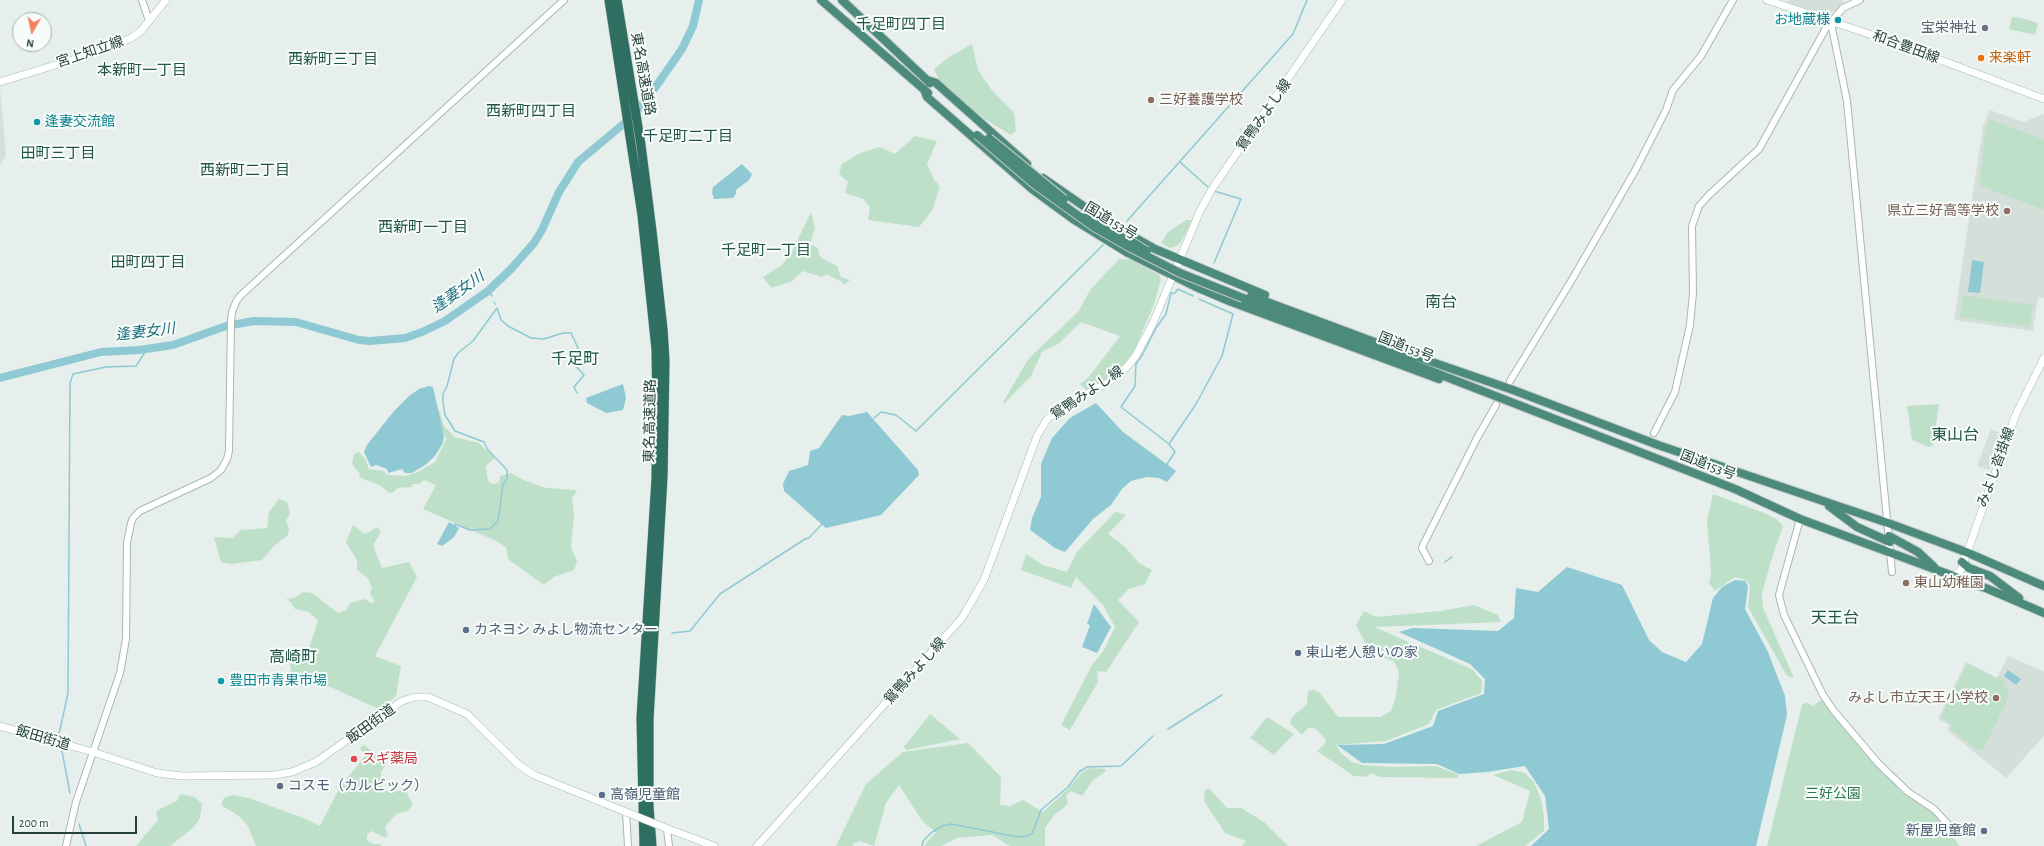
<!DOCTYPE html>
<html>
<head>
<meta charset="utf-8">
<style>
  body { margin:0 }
  #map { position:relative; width:2044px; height:846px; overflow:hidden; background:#e6efeb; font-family:"Alegreya Sans",sans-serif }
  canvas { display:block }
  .north { position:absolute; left:12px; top:12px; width:40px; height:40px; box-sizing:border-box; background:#f7fbf9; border:1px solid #a3b1ad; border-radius:50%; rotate:189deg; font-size:11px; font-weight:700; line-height:16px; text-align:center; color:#24423a }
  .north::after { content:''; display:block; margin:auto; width:14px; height:18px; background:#f4845f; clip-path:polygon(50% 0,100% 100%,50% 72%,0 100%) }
  .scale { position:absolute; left:12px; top:816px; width:125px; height:18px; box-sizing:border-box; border:2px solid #24423a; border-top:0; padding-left:5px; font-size:12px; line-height:14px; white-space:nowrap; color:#24423a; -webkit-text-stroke:3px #f7fbf9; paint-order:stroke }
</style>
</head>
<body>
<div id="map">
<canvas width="2044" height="846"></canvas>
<div class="north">N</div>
<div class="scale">200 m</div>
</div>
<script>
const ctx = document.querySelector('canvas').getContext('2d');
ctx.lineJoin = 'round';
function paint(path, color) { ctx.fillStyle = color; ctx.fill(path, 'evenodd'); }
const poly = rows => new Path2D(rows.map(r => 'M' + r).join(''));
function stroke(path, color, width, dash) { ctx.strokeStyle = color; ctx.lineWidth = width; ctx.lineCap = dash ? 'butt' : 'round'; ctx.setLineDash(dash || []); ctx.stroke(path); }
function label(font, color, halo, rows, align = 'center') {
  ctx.font = font + ' "Alegreya Sans","Noto Sans JP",sans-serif'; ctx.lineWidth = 4; ctx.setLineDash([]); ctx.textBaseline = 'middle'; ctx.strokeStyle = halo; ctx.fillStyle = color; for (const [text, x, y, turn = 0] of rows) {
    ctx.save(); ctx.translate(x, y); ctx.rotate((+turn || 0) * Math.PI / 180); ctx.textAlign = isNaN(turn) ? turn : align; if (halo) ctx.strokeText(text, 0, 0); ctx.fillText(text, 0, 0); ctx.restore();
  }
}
paint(poly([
  [1788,0,1842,0,1844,3,1830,14,1826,15,1787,3],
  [0,87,6,154,5,158,0,165],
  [1990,110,2023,122,2044,114,2044,298,2038,297,2033,331,1954,320,1983,126],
  [1991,429,2003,434,1989,470,1977,466],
  [2008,656,2039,669,2044,672,2044,736,2006,778,1947,730,1949,725,1938,719,1966,662,1997,678]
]), '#d4dfda');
paint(poly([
  [2012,17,2021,18,2038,23,2035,35,2009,29],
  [972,44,978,70,991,89,1014,113,1016,131,1011,135,980,116,940,82,934,69,949,57],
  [1990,119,2044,140,2044,210,1979,185,1986,127],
  [915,136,937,141,927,164,934,180,940,186,932,211,919,227,868,220,870,207,863,199,845,193,848,182,839,174,842,164,860,153,880,147,895,154],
  [811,212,815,228,810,244,818,248,819,255,825,260,837,266,841,277,850,280,844,285,842,282,826,274,822,277,803,271,792,281,771,288,763,277,782,265,792,252],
  [1186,220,1192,220,1181,242,1177,246,1170,248,1161,243,1168,232],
  [1119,259,1132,260,1159,275,1161,280,1153,307,1134,351,1123,366,1108,379,1086,390,1080,384,1088,378,1120,336,1081,322,1058,344,1042,352,1031,376,1004,404,1003,402,1029,358,1078,312,1090,290],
  [1963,295,2033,305,2029,327,1960,317],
  [1939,404,1933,445,1929,447,1912,440,1907,406],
  [438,410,439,410,444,426,455,437,479,443,495,458,486,466,488,481,492,484,499,483,500,476,511,473,526,481,546,488,577,490,572,499,574,515,571,547,577,561,574,570,554,577,544,585,508,559,506,547,494,540,423,509,436,485,424,480,419,484,413,484,412,487,397,488,394,492,389,493,381,486,359,477,360,474,352,464,354,454,359,452,366,460,369,469,384,471,387,475,406,476,418,472,435,462,446,440,444,433,436,427],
  [1713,494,1764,513,1775,518,1783,526,1771,561,1762,593,1763,608,1794,678,1787,676,1748,607,1750,585,1745,580,1735,577,1715,591,1709,583,1711,573,1707,520],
  [279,499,287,502,290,513,286,521,289,528,288,535,274,546,262,560,232,564,221,562,214,537,233,538,241,530,267,528,269,512],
  [1115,512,1126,515,1108,534,1125,547,1139,563,1152,570,1145,584,1129,589,1118,600,1139,622,1106,672,1097,671,1098,682,1070,730,1061,725,1092,665,1104,650,1115,627,1103,605,1076,577,1071,588,1021,570,1026,554,1043,565,1067,572,1077,552],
  [353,525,365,534,377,527,381,532,373,545,382,568,409,562,417,577,375,656,401,666,396,696,381,710,302,674,292,675,289,659,307,654,318,621,309,612,295,609,291,602,286,599,294,598,303,592,312,593,338,613,346,610,350,603,365,599,371,603,375,602,370,593,372,588,368,578,357,570,357,560,346,542],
  [1474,605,1498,615,1501,622,1374,627,1472,669,1482,681,1481,693,1436,710,1429,724,1386,741,1336,745,1341,753,1352,762,1363,765,1393,767,1436,766,1459,775,1457,778,1379,777,1372,773,1365,777,1354,776,1317,751,1324,745,1326,740,1315,728,1308,728,1302,735,1290,723,1292,717,1307,704,1308,691,1313,690,1319,692,1338,717,1380,717,1391,711,1396,696,1399,673,1394,661,1371,654,1356,625,1364,611,1376,617,1441,611],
  [1967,663,1997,678,1999,676,2006,681,2003,685,2008,690,2008,698,1983,750,1980,748,1979,751,1950,729,1953,725,1940,718],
  [1823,699,1828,709,1869,757,1904,794,1929,808,1960,846,1767,846,1802,705,1806,702,1813,706],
  [930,714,960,739,907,750,904,747],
  [1267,717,1294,734,1274,755,1250,738],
  [968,743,1001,777,1000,805,1010,806,1023,800,1043,812,1068,789,1081,773,1089,768,1105,769,1106,771,1093,780,1082,796,1071,791,1066,796,1068,804,1053,816,1045,828,1045,846,1010,846,992,835,957,838,941,846,924,846,936,832,923,822,899,785,886,803,874,846,861,841,854,843,853,846,836,846,866,784,903,752],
  [364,745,387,763,381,772,381,784,386,791,394,792,405,789,413,805,407,811,396,814,385,827,388,835,385,838,372,831,367,834,367,841,374,844,381,844,381,846,256,846,248,826,239,816,221,805,224,798,232,795,249,798,303,818,320,826,340,787,365,756,360,748],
  [1511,770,1525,773,1534,782,1541,799,1544,816,1544,831,1525,846,1476,846,1522,822,1530,791,1493,775],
  [1209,788,1227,808,1241,808,1264,822,1288,846,1242,846,1246,841,1225,833,1204,801,1205,790],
  [180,794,195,797,202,804,200,818,194,827,170,846,136,846,158,820,156,811,177,801]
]), '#bfe0c8');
paint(poly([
  [742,164,752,174,749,180,736,190,736,194,733,198,714,199,712,193,713,187],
  [1972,260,1984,262,1980,293,1968,292],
  [623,384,626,398,623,410,606,413,587,403,586,398],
  [429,386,433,387,444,436,443,443,435,456,425,465,412,473,405,473,402,469,388,473,387,469,376,465,371,467,364,452,367,445,394,411,409,396,419,389],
  [1096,403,1123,432,1176,471,1167,482,1159,478,1147,477,1131,481,1122,489,1111,505,1093,519,1065,552,1055,548,1030,530,1032,518,1041,497,1041,464,1052,438,1070,418],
  [867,412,918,470,919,475,881,515,826,528,784,491,783,484,789,471,808,465,810,451,819,448,842,415,849,416],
  [449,522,459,528,454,537,442,546,437,544],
  [1567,567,1622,585,1649,640,1662,652,1686,662,1702,644,1713,598,1722,587,1735,580,1745,581,1748,586,1745,609,1768,652,1785,696,1787,715,1756,846,1531,846,1549,829,1545,796,1525,766,1487,772,1459,774,1437,764,1362,763,1337,745,1384,744,1433,726,1438,711,1484,694,1485,679,1470,664,1399,632,1413,628,1498,631,1514,618,1516,588,1538,592],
  [1094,604,1111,627,1097,653,1082,647,1090,625,1087,624],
  [2008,670,2021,679,2016,685,2004,676]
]), '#8ec9d4');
stroke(poly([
  [1180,162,1209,188],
  [1127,221,1293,34,1307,0],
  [1214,263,1241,199,1214,191],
  [488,291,492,296],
  [494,302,495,304],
  [497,308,501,320,508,326,531,338,544,339,563,333,571,333,578,348,571,361,584,375,574,387,577,393],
  [874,418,881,412,896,415,916,431,1103,245],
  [1169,444,1121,407,1135,386,1136,364,1143,354,1156,328,1166,314,1171,293,1175,293,1178,289,1193,296],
  [1167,464,1175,452,1169,444,1196,404,1222,356,1233,314,1199,299],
  [454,526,455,524,470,530,490,529,498,521,503,485,507,478,507,470,488,450,484,442,455,431,445,415,443,402,443,394,447,386,454,359,458,353,473,341,497,308],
  [1445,562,1452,557],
  [672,633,690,631,720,594,805,539,809,538,822,524],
  [1168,729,1222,695],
  [60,740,59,734,68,693,70,383,73,374,106,367,136,366,147,349],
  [61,746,70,793],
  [79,824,86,846],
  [922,846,923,841,931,833,942,826,951,824,1013,836,1024,837,1032,834,1041,810,1068,787,1079,772,1087,767,1121,766,1153,736]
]), '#8ec9d4', 1.5);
stroke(poly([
  [0,378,101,352,139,350,173,345,226,326,254,321,296,322,359,340,370,341,405,338,422,332,445,321,488,291,511,269,534,243,542,230,559,192,578,162,633,116,657,85,682,49,693,26,699,0]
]), '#8ec9d4', 8);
const tertiary = poly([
  [142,0,149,21],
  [1832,21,1832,28,1847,101,1892,572],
  [1510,381,1570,283,1636,169,1666,110,1673,90,1701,56,1733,0],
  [1654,433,1675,392,1690,325,1693,293,1692,226,1699,206,1710,194,1759,149,1826,28,1843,8,1860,0],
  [1800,519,1779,595,1784,615,1823,695,1834,711,1878,763,1908,792,1934,809,1956,833,1968,830],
  [1429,561,1422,548,1423,545,1477,438,1496,405],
  [626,812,628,846],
  [667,829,669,846],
  [66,846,76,802,120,673,126,639,127,543,131,523,133,518,140,511,211,478,221,470,227,459,229,451,231,321,232,312,236,302,240,296,564,0]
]);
const secondary = poly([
  [1767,0,1890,41,2044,99],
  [0,82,98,52,131,38,140,32,166,0],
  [1953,577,1961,570,2016,414,2044,358],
  [0,726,93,752,157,773,182,776,274,775,292,772,316,762,402,701,415,697,428,697,467,714,519,765,534,775,626,812],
  [663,827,714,846],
  [757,846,962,618,984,580,1037,436,1046,421,1059,408,1109,382,1125,369,1135,357,1152,325,1200,211,1212,189,1342,0]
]);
const trunk = poly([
  [821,0,928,93],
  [842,0,930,83],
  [927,80,936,83,1027,164],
  [924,89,927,97,1032,189,1073,219,1128,253,1196,287,1229,301,1439,379],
  [1043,178,1102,219,1155,249,1265,295],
  [1251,296,1377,343,1513,390,1658,445,1888,523,1966,552,2044,586],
  [1243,298,1735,489,1800,519,1988,589,2044,613],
  [1829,506,1857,527,1890,542],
  [1889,536,1918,552,1934,567],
  [1962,562,1969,568,1990,576,2019,598]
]);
const motorway = poly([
  [609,0,642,215,656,349,657,413,656,479,641,718,644,846],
  [617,0,641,145,652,231,663,329,665,361,663,477,649,719,649,807,652,846]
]);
stroke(tertiary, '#a8b8b2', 8);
stroke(secondary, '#a4bbb3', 8);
stroke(trunk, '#c2cac8', 10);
stroke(motorway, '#c2cac8', 10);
stroke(tertiary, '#fff', 6);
stroke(secondary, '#fff', 7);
stroke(trunk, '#4c8a7c', 8);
stroke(motorway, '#2f6f62', 9);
const secondaryBridge = poly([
  [626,812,663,827]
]);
const trunkBridge = poly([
  [977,135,1034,184,1094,227,1129,247,1180,273,1243,298],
  [989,138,1064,199],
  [1087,215,1147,251]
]);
stroke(secondaryBridge, '#a4bbb3', 8, []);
stroke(trunkBridge, '#c2cac8', 10, []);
stroke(secondaryBridge, '#fff', 7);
stroke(trunkBridge, '#4c8a7c', 8);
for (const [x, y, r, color] of [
  [1838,20,4,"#0f9aa8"],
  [1985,28,4,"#6b7280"],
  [1981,58,4,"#e8710a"],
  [1151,100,4,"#8d6e63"],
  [37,122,4,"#0f9aa8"],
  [2007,211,4,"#8d6e63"],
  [1906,583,4,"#8d6e63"],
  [466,630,4,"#5c6f8a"],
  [1298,653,4,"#5c6f8a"],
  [221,681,4,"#0f9aa8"],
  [1996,698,4,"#8d6e63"],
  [354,759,4,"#e0444e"],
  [280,786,4,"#5c6f8a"],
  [602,795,4,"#5c6f8a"],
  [1984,831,4,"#5c6f8a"]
]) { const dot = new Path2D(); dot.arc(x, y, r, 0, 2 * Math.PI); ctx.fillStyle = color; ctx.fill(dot); stroke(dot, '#f7fbf9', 1.5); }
label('14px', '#0d838f', '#f7fbf9', [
  ["お地蔵様",1830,20,"right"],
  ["逢妻交流館",45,122],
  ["豊田市青果市場",229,681]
], 'left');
label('14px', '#5b616d', '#f7fbf9', [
  ["宝栄神社",1977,28]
], 'right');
label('14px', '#24423a', '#f7fbf9', [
  ["和合豊田線",1906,47,20],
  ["宮上知立線",90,52,-19],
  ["東名高速道路",643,74,80],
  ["鴛鴨みよし線",1264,115,-55],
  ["国道153号",1111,221,31],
  ["国道153号",1406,347,21],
  ["鴛鴨みよし線",1087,393,-34],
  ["東名高速道路",650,421,-89],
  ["国道153号",1708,465,21],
  ["みよし沓掛線",1996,467,-70],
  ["鴛鴨みよし線",915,671,-48],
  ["飯田街道",371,724,-36],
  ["飯田街道",43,738,16]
]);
label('14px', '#c56008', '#f7fbf9', [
  ["来楽軒",1989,58]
], 'left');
label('14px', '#785e54', '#f7fbf9', [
  ["三好養護学校",1159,100],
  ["県立三好高等学校",1999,211,"right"],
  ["東山幼稚園",1914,583],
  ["みよし市立天王小学校",1988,698,"right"]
], 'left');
label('14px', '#4e5e75', '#f7fbf9', [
  ["カネヨシ みよし物流センター",474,630],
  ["東山老人憩いの家",1306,653],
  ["コスモ（カルビック）",288,786],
  ["高嶺児童館",610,795],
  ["新屋児童館",1976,831,"right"]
], 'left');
label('14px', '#be3a42', '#f7fbf9', [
  ["スギ薬局",362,759]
], 'left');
label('14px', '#2d7a4b', '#f7fbf9', [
  ["三好公園",1833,794]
]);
label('15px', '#1f5548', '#f7fbf9', [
  ["千足町四丁目",901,24],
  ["西新町三丁目",333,59],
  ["本新町一丁目",142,70],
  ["西新町四丁目",531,111],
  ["千足町二丁目",688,136],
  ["田町三丁目",58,153],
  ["西新町二丁目",245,170],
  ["西新町一丁目",423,227],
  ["千足町一丁目",766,250],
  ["田町四丁目",148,262]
]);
label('italic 15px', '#1c6f80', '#f7fbf9', [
  ["逢妻女川",458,292,-35],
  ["逢妻女川",145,332,-7]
]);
label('16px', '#1f5548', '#f7fbf9', [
  ["南台",1441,302],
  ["千足町",575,359],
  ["東山台",1955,435],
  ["天王台",1835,618],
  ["高崎町",293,657]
]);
</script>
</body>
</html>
